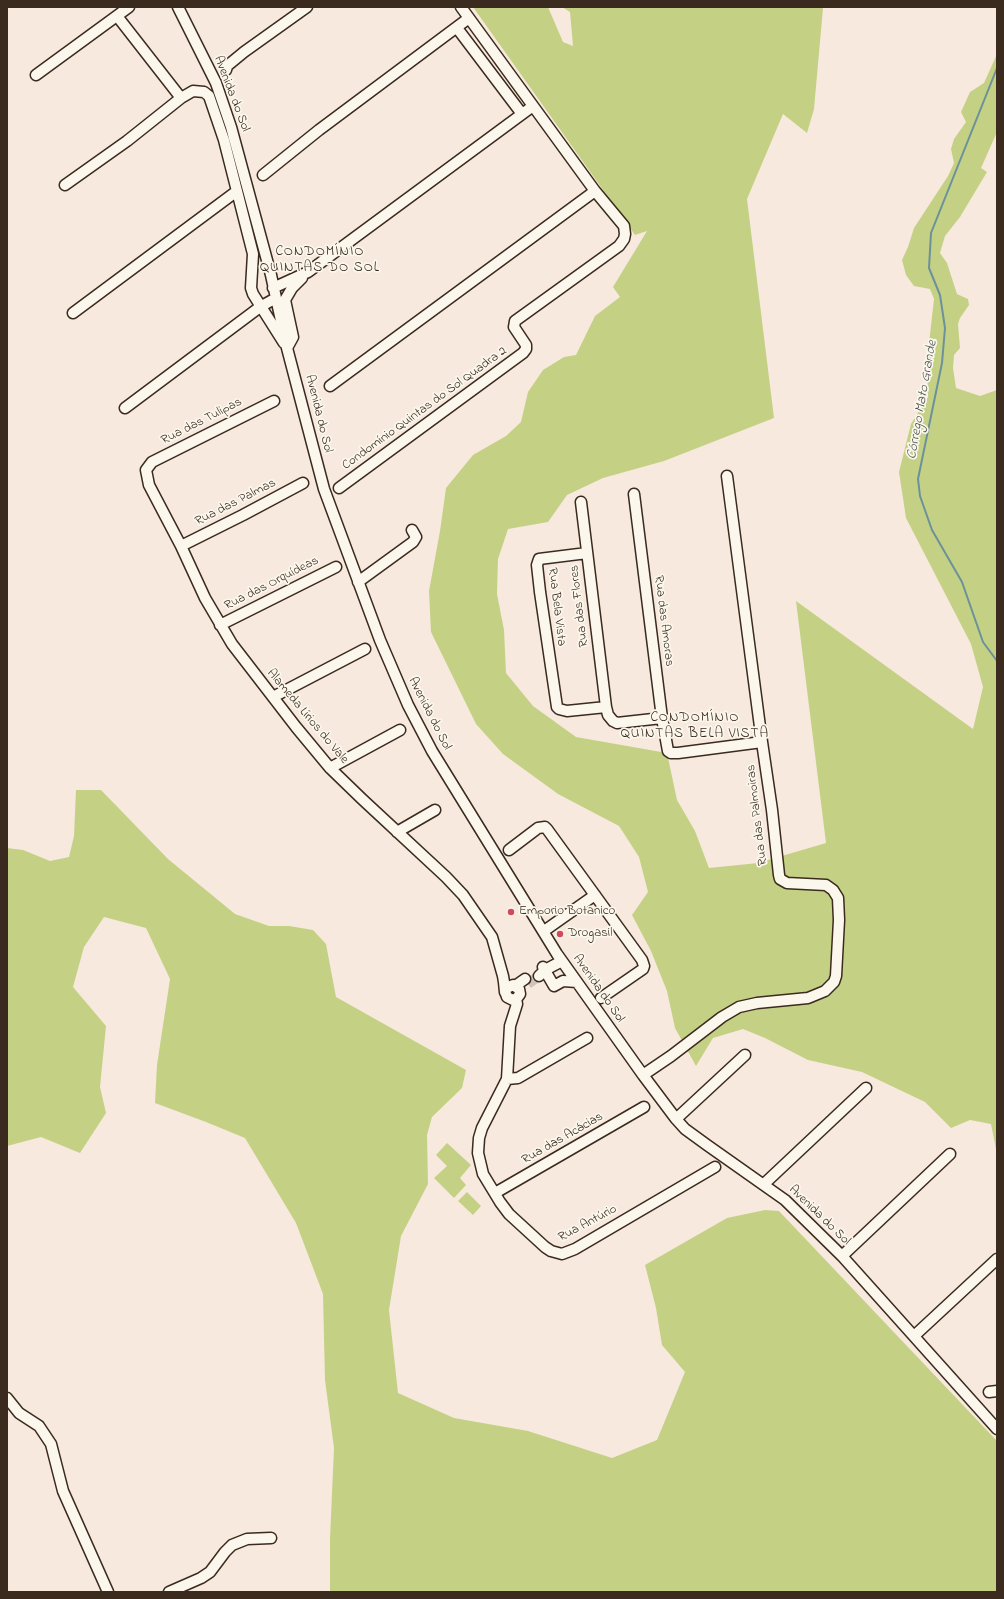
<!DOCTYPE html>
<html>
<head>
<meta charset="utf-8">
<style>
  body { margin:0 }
  #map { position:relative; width:1004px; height:1599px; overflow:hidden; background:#f7e9dd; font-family:"Indie Flower",sans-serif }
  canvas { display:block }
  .frame { position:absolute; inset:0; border:8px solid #3b2a1e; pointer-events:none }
</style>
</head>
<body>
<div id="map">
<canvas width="1004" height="1599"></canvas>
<div class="frame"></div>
</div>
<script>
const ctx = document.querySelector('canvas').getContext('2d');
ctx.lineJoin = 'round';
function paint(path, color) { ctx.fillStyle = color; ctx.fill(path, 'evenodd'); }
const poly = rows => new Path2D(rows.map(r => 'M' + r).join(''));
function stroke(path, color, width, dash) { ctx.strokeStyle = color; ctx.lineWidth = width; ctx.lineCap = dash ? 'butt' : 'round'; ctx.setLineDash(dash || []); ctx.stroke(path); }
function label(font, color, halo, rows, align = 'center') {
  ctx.font = font + ' "Indie Flower",sans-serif'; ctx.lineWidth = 3.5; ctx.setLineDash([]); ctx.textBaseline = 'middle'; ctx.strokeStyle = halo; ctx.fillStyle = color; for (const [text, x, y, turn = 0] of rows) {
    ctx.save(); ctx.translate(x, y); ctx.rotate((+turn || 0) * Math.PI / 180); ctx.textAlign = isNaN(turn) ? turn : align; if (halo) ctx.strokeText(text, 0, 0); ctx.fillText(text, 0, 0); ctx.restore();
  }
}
paint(poly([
  [473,7,548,7,563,42,573,46,570,12,562,7,823,8,814,109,807,133,783,114,747,199,774,418,664,461,603,478,567,495,548,522,508,529,498,559,497,594,504,630,506,673,533,706,576,737,667,753,677,800,695,831,709,868,758,863,826,843,796,601,973,729,983,687,971,644,906,518,899,472,911,424,928,397,927,361,934,299,930,289,914,286,906,275,902,260,908,247,914,228,948,176,954,163,951,149,954,139,966,122,961,112,970,92,984,83,997,54,997,132,981,168,987,172,960,217,945,236,940,253,947,263,957,294,968,299,969,305,960,318,958,324,960,348,954,355,953,368,956,388,980,396,997,390,997,1154,991,1124,970,1120,951,1128,925,1102,862,1072,808,1060,765,1038,743,1029,713,1038,696,1066,675,1028,667,991,651,951,632,915,648,892,639,857,619,826,558,794,503,754,476,724,431,632,429,591,440,531,446,488,473,455,506,436,521,422,528,392,543,370,564,357,576,355,595,316,620,297,613,287,647,231,635,235],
  [76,790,101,790,168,859,235,914,269,926,289,926,313,930,326,944,336,997,466,1070,462,1088,432,1117,427,1135,428,1184,401,1236,389,1310,398,1393,454,1418,528,1431,612,1458,657,1440,685,1372,662,1345,656,1308,645,1265,727,1218,765,1210,779,1211,997,1441,997,1592,330,1592,330,1539,334,1448,325,1380,323,1294,296,1223,245,1138,206,1122,155,1103,157,1065,170,979,146,928,104,917,84,947,73,987,106,1026,100,1087,106,1113,80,1153,41,1137,7,1146,7,848,23,850,50,861,69,857,74,836],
  [447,1143,471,1165,460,1178,466,1185,454,1198,434,1178,447,1166,436,1155],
  [467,1192,481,1206,473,1215,458,1201]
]), '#c4d185');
stroke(poly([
  [997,68,931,233,929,268,940,295,945,328,942,363,918,479,920,496,932,530,962,582,983,642,997,661]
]), '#6c919a', 2);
stroke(poly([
  [528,984,539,976]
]), '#d1c3b7', 10, [10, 5]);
const minor = poly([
  [178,7,216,83,231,127,271,275,287,348,324,489,380,640,408,705,432,751,557,954,643,1075,676,1119,685,1129,707,1145,785,1200,842,1256,997,1429],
  [117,16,181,98,193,91,204,92,209,96,224,140,253,254,251,288,253,294,284,343],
  [457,28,522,114],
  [226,70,227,66,244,52,307,7],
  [36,75,129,7],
  [263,175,319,130,469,18],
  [65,185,127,141,181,98],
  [273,288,308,272,533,106],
  [73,313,237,191],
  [287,348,293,337,285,300,292,288,302,278],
  [330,386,595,191],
  [274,401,152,462,146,470,149,485,181,546,205,598,232,644,296,727,330,768,362,799,446,877,463,895,492,937,503,976,504,982,505,992,506,994,507,997,513,1000,517,998,520,994,519,989,513,985,507,988,505,992],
  [125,408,260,307,276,298],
  [339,488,523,353,526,349,526,345,514,327,515,321,619,246,624,239,625,234,624,226,595,191,461,7],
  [634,494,662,718,668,751,671,753,678,753,762,742],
  [581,502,606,707,608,715,613,721,617,723,662,718],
  [181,546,243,515,303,483],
  [587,553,539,559,537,565,540,592,557,707,559,709,567,711,606,707],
  [358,582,413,542,416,537,412,530],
  [220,625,336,567],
  [273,697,365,649],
  [330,768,400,730],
  [397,832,435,810],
  [509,850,538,828,545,827,547,829,642,960,644,966,643,969,601,998],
  [544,931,595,895],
  [543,967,554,986,563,981,577,982],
  [539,976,545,970,562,961],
  [515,986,525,979],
  [516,999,517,1004,510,1026,507,1079,482,1128,479,1138,478,1153,483,1174,500,1202,509,1214,545,1247,551,1251,562,1254,575,1249,715,1167],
  [643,1075,671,1056,722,1017,739,1007,757,1003,808,998,825,991,834,982,836,976,839,920,838,898,833,890,826,885,787,883,780,879,779,875,772,810,762,742,727,476],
  [507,1079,518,1078,587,1038],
  [676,1119,745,1055],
  [764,1184,866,1088],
  [495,1193,644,1107],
  [842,1256,950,1154],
  [914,1336,997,1259],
  [989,1392,997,1391],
  [7,1398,19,1413,39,1426,51,1444,63,1491,108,1592],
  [169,1592,201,1578,210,1572,225,1552,232,1545,247,1539,271,1538]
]);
stroke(minor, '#3b2a1e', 13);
stroke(minor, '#fbf7ec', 10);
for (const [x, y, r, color] of [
  [511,912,4,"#d1495b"],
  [560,934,4,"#d1495b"]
]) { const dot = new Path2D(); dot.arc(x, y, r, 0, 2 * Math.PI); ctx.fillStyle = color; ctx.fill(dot); stroke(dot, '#fbf7ec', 1.5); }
label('13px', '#3b2a1e', '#fbf7ec', [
  ["Avenida do Sol",231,94,69],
  ["Condomínio Quintas do Sol Quadra 2",425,409,-36],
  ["Avenida do Sol",318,414,76],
  ["Rua das Tulipas",202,422,-27],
  ["Rua das Palmas",236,503,-27],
  ["Rua das Orquídeas",272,584,-27],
  ["Rua das Flores",580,606,-97],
  ["Rua Bela Vista",556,607,83],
  ["Rua das Amoras",663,621,83],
  ["Avenida do Sol",429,714,63],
  ["Alameda Lírios do Vale",307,717,50],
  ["Rua das Palmoiras",758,815,-97],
  ["Avenida do Sol",598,989,55],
  ["Rua das Acácias",563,1139,-30],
  ["Avenida do Sol",819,1216,44],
  ["Rua Antúrio",588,1224,-28]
]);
label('13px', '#3b2a1e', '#fbf7ec', [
  ["Emporio Botanico",519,912],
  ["Drogasil",568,934]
], 'left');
ctx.letterSpacing = '1px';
label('14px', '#3b2a1e', '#fbf7ec', [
  ["CONDOMÍNIO",320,253],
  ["QUINTAS DO SOL",320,269],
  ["CONDOMÍNIO",695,719],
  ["QUINTAS BELA VISTA",695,735]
]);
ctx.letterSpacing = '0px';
label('italic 14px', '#4f5552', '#fbf7ec', [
  ["Córrego Mato Grande",923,400,-80]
]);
</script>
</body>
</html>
